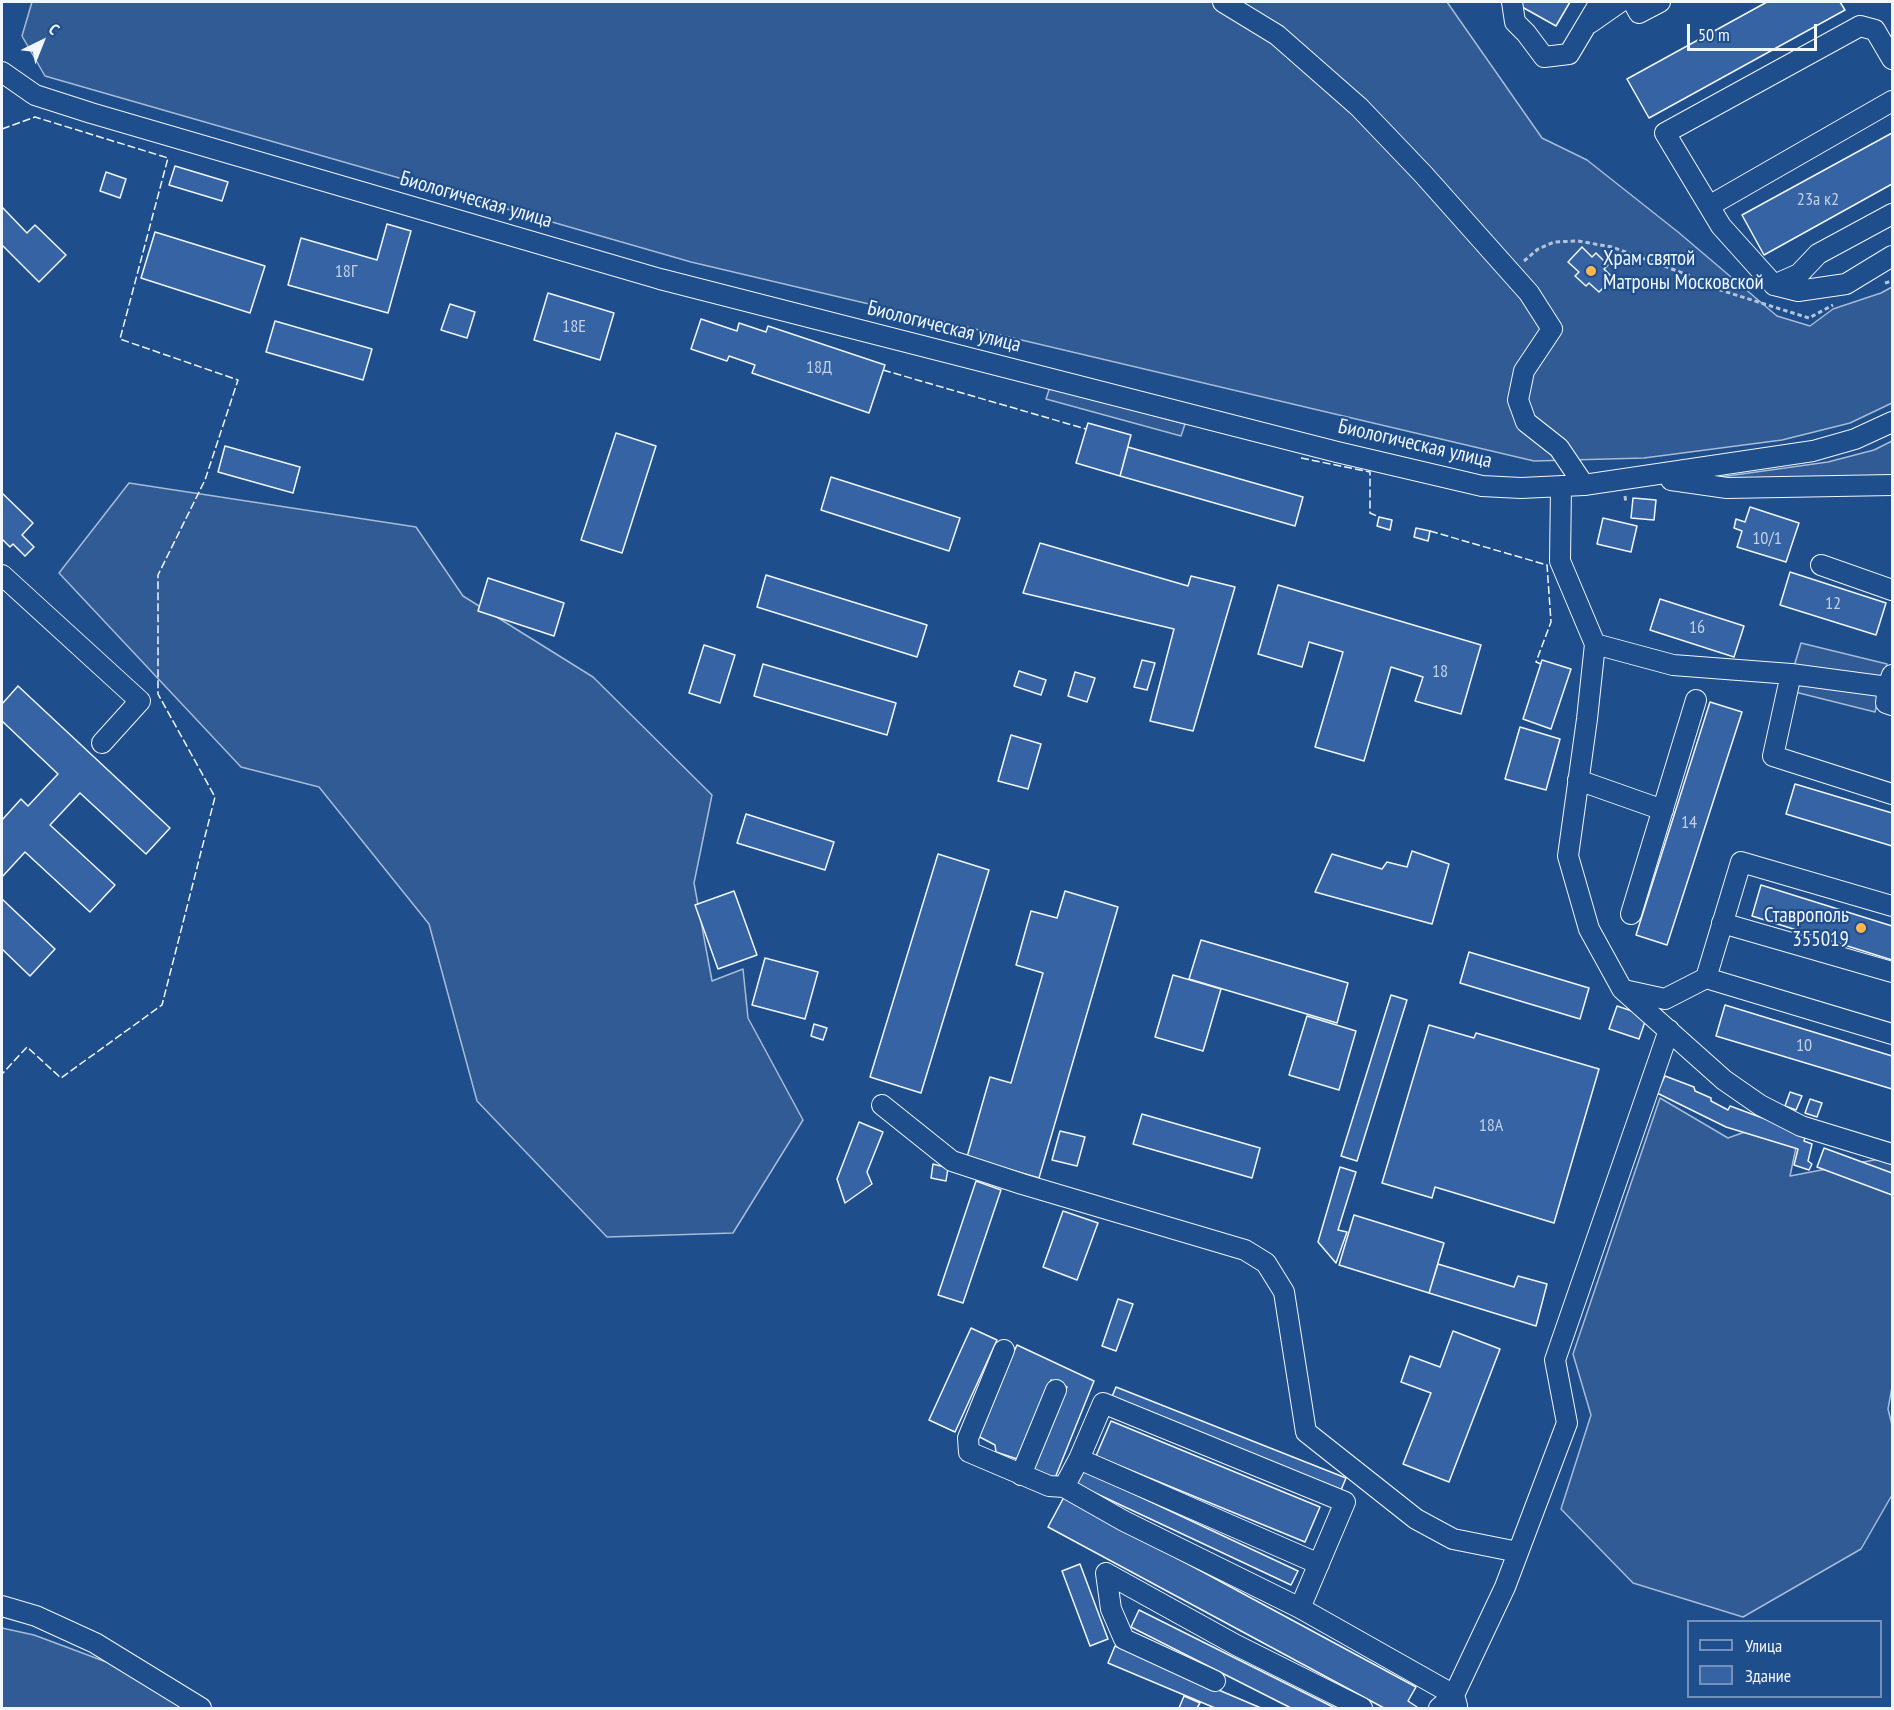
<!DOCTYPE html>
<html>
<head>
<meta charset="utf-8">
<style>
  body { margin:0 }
  #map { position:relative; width:1894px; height:1710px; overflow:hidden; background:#1f4e8c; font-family:"PT Sans Narrow",sans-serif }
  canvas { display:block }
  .frame { position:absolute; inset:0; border:3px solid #f2f6ff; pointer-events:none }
  .legend { position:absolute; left:1687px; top:1620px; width:195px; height:78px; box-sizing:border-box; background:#1f4e8c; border:2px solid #7391ba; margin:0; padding:8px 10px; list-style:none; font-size:18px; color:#f2f6ff }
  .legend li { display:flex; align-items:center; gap:12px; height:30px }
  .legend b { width:30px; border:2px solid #7391ba }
  .north { position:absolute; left:12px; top:12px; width:60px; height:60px; -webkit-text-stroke:4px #1f4e8c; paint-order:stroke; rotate:43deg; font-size:16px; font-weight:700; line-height:24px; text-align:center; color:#f2f6ff }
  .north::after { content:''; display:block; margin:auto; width:21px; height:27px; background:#f2f6ff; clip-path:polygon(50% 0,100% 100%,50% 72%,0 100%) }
  .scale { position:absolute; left:1687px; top:24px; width:130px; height:27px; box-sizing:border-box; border:3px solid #f2f6ff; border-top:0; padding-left:8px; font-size:18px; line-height:21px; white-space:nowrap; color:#f2f6ff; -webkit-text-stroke:4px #1f4e8c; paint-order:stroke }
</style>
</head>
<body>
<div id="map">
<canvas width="1894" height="1710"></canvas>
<div class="frame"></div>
<ul class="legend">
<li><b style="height:8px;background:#1f4e8c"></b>Улица</li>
<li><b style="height:16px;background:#3563a3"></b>Здание</li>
</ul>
<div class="north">С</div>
<div class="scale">50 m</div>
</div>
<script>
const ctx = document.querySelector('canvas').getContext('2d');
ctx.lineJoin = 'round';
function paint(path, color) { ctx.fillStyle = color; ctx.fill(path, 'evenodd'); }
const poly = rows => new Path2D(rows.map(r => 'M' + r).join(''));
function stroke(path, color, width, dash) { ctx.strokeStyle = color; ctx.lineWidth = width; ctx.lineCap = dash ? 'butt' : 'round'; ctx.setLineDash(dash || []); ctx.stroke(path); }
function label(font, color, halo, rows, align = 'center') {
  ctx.font = font + ' "PT Sans Narrow",sans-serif'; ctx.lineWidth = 4.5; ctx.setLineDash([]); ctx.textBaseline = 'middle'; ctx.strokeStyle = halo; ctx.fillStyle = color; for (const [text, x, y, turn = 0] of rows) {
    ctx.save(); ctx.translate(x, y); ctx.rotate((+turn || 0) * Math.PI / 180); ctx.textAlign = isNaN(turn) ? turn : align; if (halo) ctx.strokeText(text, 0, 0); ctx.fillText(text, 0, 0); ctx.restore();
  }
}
const built = poly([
  [32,2,1447,2,1542,138,1587,160,1678,232,1777,316,1810,326,1833,309,1881,293,1892,287,1892,403,1850,423,1782,440,1644,458,1534,461,691,262,45,76,22,36,32,2],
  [1050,387,1185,424,1181,436,1046,399,1050,387],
  [1892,441,1892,477,1718,480,1720,477,1828,462,1874,450,1892,441],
  [129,483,416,527,463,596,593,677,712,795,694,883,712,981,743,969,748,1018,803,1120,733,1233,607,1237,477,1101,429,924,319,787,241,767,59,573,129,483],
  [1801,643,1887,664,1875,712,1787,690,1801,643],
  [1660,1098,1728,1138,1756,1128,1798,1138,1790,1176,1890,1157,1892,1158,1892,1387,1888,1409,1892,1425,1892,1495,1861,1549,1743,1617,1633,1583,1561,1509,1591,1415,1573,1354,1660,1098],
  [2,1628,34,1635,136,1673,196,1708,2,1708,2,1628]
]);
paint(built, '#305b95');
stroke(built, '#a8bbd7', 1.5);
const building = poly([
  [1516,2,1570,2,1556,26,1515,3,1516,2],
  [1767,2,1840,2,1845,10,1649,118,1627,79,1767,2],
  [1892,133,1892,184,1764,255,1742,215,1892,133],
  [175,166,228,182,222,201,169,185,175,166],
  [106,172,126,179,120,198,100,191,106,172],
  [2,207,27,233,35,225,66,255,39,282,2,245,2,207],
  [387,224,411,231,388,313,288,285,301,238,377,260,387,224],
  [155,232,265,266,250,313,141,278,155,232],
  [1582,247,1592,257,1596,253,1608,265,1604,269,1613,278,1599,292,1589,283,1586,286,1575,276,1579,272,1568,262,1582,247],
  [548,293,614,313,600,360,534,340,548,293],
  [450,304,475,312,467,338,441,330,450,304],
  [701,319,737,331,739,323,766,332,768,326,885,365,869,413,752,373,755,365,729,356,727,361,691,349,701,319],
  [275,321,372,349,363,380,266,352,275,321],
  [1088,423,1131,435,1120,476,1076,463,1088,423],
  [616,433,656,446,622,553,581,540,616,433],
  [225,446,300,467,293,493,218,472,225,446],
  [1128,447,1303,497,1295,526,1120,476,1128,447],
  [831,477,960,518,949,551,821,510,831,477],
  [2,493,33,523,22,535,34,547,25,556,13,544,10,547,2,539,2,493],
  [1633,498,1656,500,1654,520,1631,518,1633,498],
  [1750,507,1799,523,1786,562,1737,547,1742,531,1734,528,1736,519,1745,522,1750,507],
  [1379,517,1392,520,1390,530,1377,526,1379,517],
  [1603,518,1637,526,1631,552,1597,544,1603,518],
  [1416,528,1430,531,1428,541,1414,537,1416,528],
  [1040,543,1188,586,1191,576,1235,587,1193,731,1150,721,1174,629,1023,593,1040,543],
  [1790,572,1886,603,1876,635,1780,605,1790,572],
  [766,575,927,625,917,657,757,607,766,575],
  [488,578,564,603,554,636,478,611,488,578],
  [1278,585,1481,645,1461,714,1415,701,1423,677,1391,667,1364,761,1315,747,1343,652,1309,642,1302,667,1258,654,1278,585],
  [1660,599,1744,626,1734,657,1650,630,1660,599],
  [704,645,735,655,720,703,689,693,704,645],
  [1142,660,1155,663,1147,690,1134,687,1142,660],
  [1542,660,1571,669,1551,729,1523,719,1542,660],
  [763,664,896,703,887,735,754,696,763,664],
  [1019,671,1046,680,1041,695,1014,686,1019,671],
  [1075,672,1095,678,1087,702,1068,696,1075,672],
  [18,686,170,828,146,854,80,793,50,825,115,885,90,912,25,852,2,877,2,820,21,799,28,806,58,774,2,721,2,704,18,686],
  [1710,702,1742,712,1667,945,1636,935,1710,702],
  [1520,727,1560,739,1546,790,1505,779,1520,727],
  [1011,735,1041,744,1028,789,998,781,1011,735],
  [1795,784,1892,813,1892,846,1786,814,1795,784],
  [746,814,834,842,825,870,737,843,746,814],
  [1412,851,1449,864,1432,924,1315,892,1332,854,1382,869,1387,862,1407,867,1412,851],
  [938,854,989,870,921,1093,870,1077,938,854],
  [1761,885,1892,926,1892,960,1752,916,1761,885],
  [734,891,757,955,718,969,695,905,734,891],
  [1065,891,1118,907,1039,1178,967,1157,990,1077,1011,1083,1043,973,1016,965,1031,911,1057,918,1065,891],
  [2,899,55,949,30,976,2,949,2,899],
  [1201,940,1348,983,1337,1023,1189,979,1201,940],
  [1469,952,1589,988,1580,1019,1460,983,1469,952],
  [765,958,818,972,805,1019,752,1005,765,958],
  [1173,975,1221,989,1203,1051,1155,1037,1173,975],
  [1391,995,1407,1000,1357,1161,1341,1156,1391,995],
  [1725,1005,1892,1056,1892,1089,1716,1036,1725,1005],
  [1617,1006,1647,1016,1639,1039,1609,1029,1617,1006],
  [1307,1016,1356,1031,1339,1090,1289,1075,1307,1016],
  [814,1024,827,1028,823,1040,811,1036,814,1024],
  [1429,1025,1474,1038,1476,1033,1599,1069,1554,1223,1435,1187,1432,1198,1382,1183,1429,1025],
  [1665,1076,1694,1087,1695,1091,1711,1098,1711,1101,1728,1110,1730,1106,1806,1134,1804,1141,1812,1144,1808,1161,1812,1164,1809,1170,1794,1165,1798,1149,1726,1127,1657,1093,1665,1076],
  [1790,1092,1802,1096,1796,1110,1785,1106,1790,1092],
  [1810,1099,1822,1103,1817,1117,1805,1113,1810,1099],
  [1142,1114,1260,1148,1252,1178,1133,1144,1142,1114],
  [859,1122,883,1132,867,1172,872,1184,845,1203,837,1179,859,1122],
  [1060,1131,1085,1137,1077,1166,1052,1160,1060,1131],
  [1824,1148,1892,1173,1892,1195,1817,1167,1824,1148],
  [933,1164,948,1168,946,1181,931,1178,933,1164],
  [1340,1167,1356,1172,1338,1230,1347,1232,1336,1263,1318,1242,1340,1167],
  [976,1181,1001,1190,963,1303,938,1295,976,1181],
  [1063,1211,1098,1223,1077,1280,1043,1267,1063,1211],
  [1354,1215,1444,1243,1429,1293,1339,1265,1354,1215],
  [1438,1264,1514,1287,1518,1276,1547,1284,1536,1326,1429,1293,1438,1264],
  [1118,1299,1133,1304,1116,1351,1102,1346,1118,1299],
  [971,1328,997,1340,955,1432,929,1420,971,1328],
  [1453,1331,1500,1349,1449,1482,1403,1464,1431,1393,1401,1382,1410,1356,1440,1367,1453,1331],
  [1017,1345,1094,1381,1055,1478,1032,1470,1067,1387,1051,1380,1017,1459,996,1452,995,1445,976,1435,1017,1345],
  [1116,1387,1346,1478,1341,1490,1111,1399,1116,1387],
  [1111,1421,1320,1507,1305,1542,1096,1456,1111,1421],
  [1083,1470,1298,1571,1291,1585,1076,1484,1083,1470],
  [1064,1497,1416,1687,1408,1701,1417,1707,1416,1708,1384,1708,1048,1527,1064,1497],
  [1080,1564,1108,1639,1090,1646,1062,1571,1080,1564],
  [1139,1610,1335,1708,1291,1708,1131,1627,1139,1610],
  [1115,1646,1261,1708,1215,1708,1108,1663,1115,1646],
  [1184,1696,1200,1703,1197,1708,1179,1708,1184,1696]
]);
paint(building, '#3563a3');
stroke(building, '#f2f6ff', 1.5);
const minor = poly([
  [1223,2,1277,35,1359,107,1423,174,1529,293,1552,329,1524,371,1518,400,1526,422,1559,448,1584,485],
  [1512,2,1515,22,1526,33,1544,57,1569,54,1600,2],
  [1633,2,1639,13,1660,2],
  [1590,23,1620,2],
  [1892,59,1875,30,1860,26,1665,133,1721,226,1774,285,1799,274,1818,254,1892,214],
  [2,72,35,95,91,113,660,279,1337,452,1482,486,1521,488,1584,485,1813,451,1855,439,1892,422],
  [1709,206,1892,101],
  [1774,285,1798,291,1846,284,1892,256],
  [1671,480,1727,488,1892,485],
  [1561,486,1560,561,1595,644,1587,719,1568,856,1589,929,1622,989,1724,1080,1760,1105,1801,1126,1892,1154],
  [1821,565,1892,590],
  [2,575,140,701,102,743],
  [1595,644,1673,665,1791,674,1773,756,1892,794],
  [1791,674,1888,687,1892,675],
  [1888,687,1886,703,1892,705],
  [1578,780,1663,810],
  [1631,914,1696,700],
  [1722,923,1892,972],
  [1706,978,1741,862,1892,906],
  [1624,990,1665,999,1706,978,1892,1034],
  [882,1105,952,1161,1022,1184,1245,1250,1266,1263,1284,1292,1306,1432,1416,1519,1453,1539,1518,1552],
  [1004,1350,968,1438,969,1452,1049,1486,1064,1487,1124,1521,1300,1608,1454,1695,1457,1706],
  [1079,1459,1319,1564],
  [1021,1475,1056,1390],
  [1064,1487,1079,1459,1103,1403,1345,1502,1300,1608],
  [2,1606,36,1616,95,1643,201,1708],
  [1215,1681,1124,1639,1111,1609,1106,1573,1236,1645,1362,1708],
  [1439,1708,1454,1695,1505,1587,1567,1423,1555,1360,1669,1030]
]);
stroke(minor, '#f2f6ff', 22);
stroke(poly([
  [1524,261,1538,249,1554,242,1578,241,1612,247,1691,276,1701,284,1809,318,1833,305],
  [1885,283,1892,281],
  [1625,496,1626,503]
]), '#b3c4dc', 3, [4.5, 3]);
stroke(minor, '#1f4e8c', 20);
stroke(poly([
  [2,129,35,117,168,158,120,339,238,380,205,480,158,575,158,694,215,797,162,1005,61,1078,27,1047,2,1074],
  [883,370,1086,429],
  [1301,458,1370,472,1370,513,1379,517],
  [1430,531,1547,565,1551,622,1536,662,1541,664]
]), '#f2f6ff', 1.5, [8, 3]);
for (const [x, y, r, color] of [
  [1591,271,6,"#ffb74d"],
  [1861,928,6,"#ffb74d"]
]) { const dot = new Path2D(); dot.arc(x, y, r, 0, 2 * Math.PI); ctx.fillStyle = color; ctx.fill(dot); stroke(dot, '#1f4e8c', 2); }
label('18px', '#c3d1e8', null, [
  ["23а к2",1818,200],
  ["18Г",346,272],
  ["18Е",574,327],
  ["18Д",819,368],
  ["10/1",1767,539],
  ["12",1833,604],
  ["16",1697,628],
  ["18",1440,672],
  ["14",1689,823],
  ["10",1804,1046],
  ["18А",1491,1126]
]);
label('21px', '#f2f6ff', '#1f4e8c', [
  ["Биологическая улица",476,200,16],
  ["Биологическая улица",944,327,14],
  ["Биологическая улица",1415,444,13]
]);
label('21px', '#f2f6ff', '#1f4e8c', [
  ["Храм святой",1603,259],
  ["Матроны Московской",1603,283],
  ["Ставрополь",1849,916,"right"],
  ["355019",1849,940,"right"]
], 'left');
</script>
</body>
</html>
